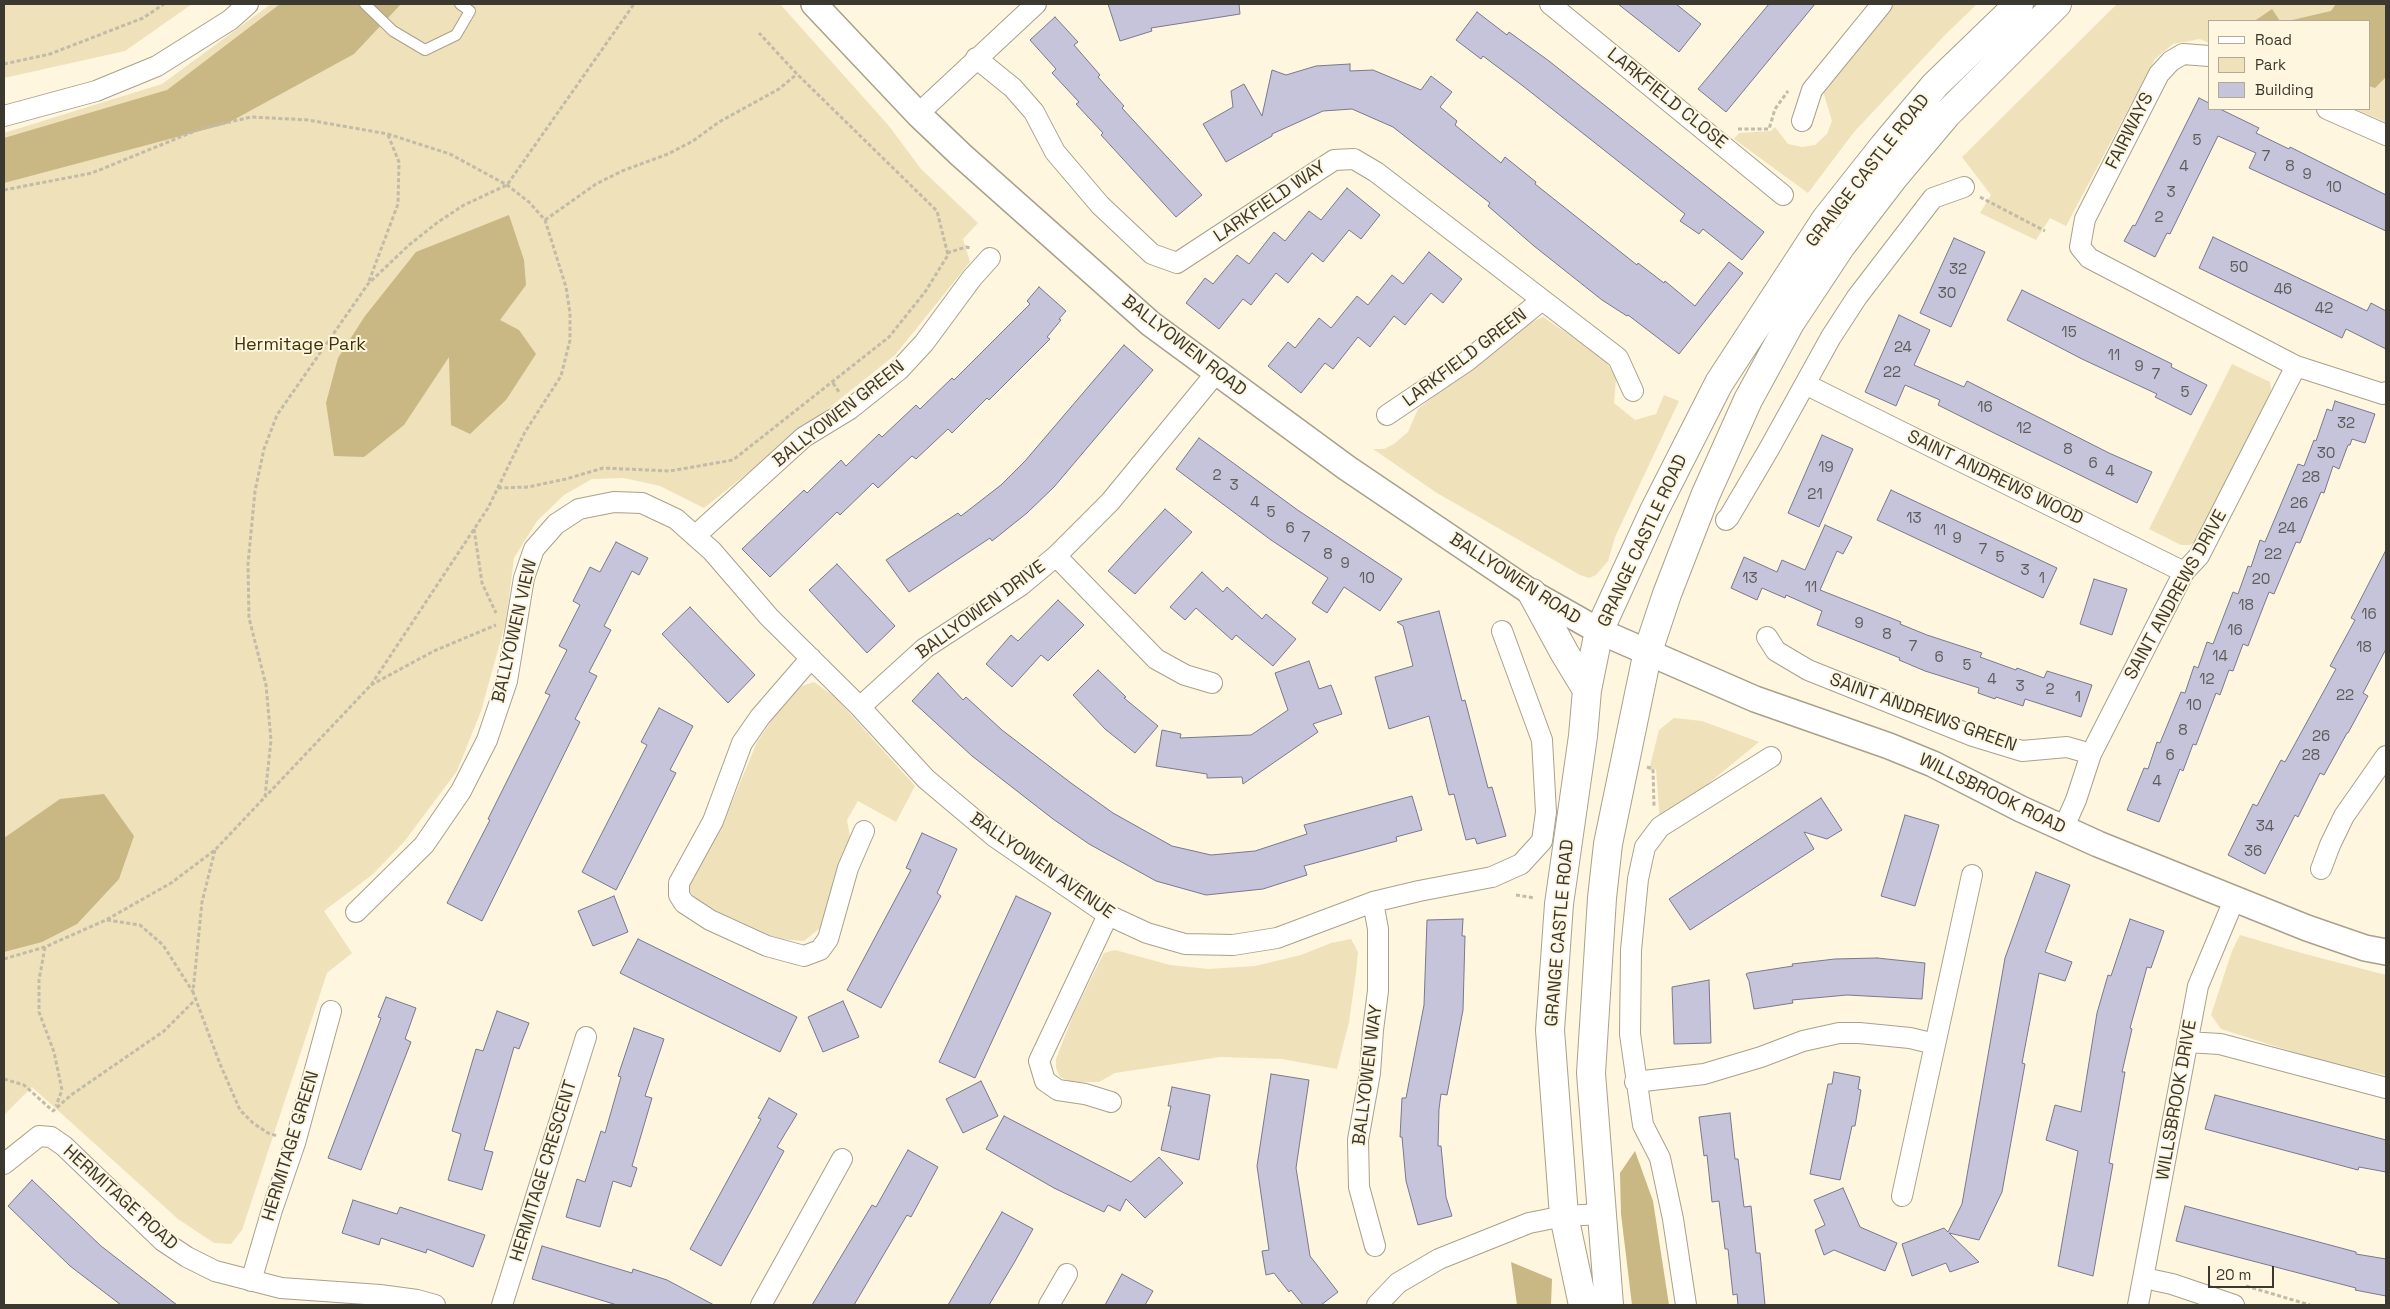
<!DOCTYPE html>
<html>
<head>
<meta charset="utf-8">
<style>
  body { margin:0 }
  #map { position:relative; width:2390px; height:1309px; overflow:hidden; background:#fef6de; font-family:"Space Grotesk",sans-serif }
  canvas { display:block }
  .frame { position:absolute; inset:0; border:5px solid #3b382f; pointer-events:none }
  .legend { position:absolute; left:2208px; top:20px; width:162px; height:90px; box-sizing:border-box; background:#fef6de; border:1px solid #b0aa98; margin:0; padding:6px 9px; list-style:none; font-size:15px; color:#3b382f }
  .legend li { display:flex; align-items:center; gap:10px; height:25px }
  .legend b { width:25px; border:1px solid #b0aa98 }
  .scale { position:absolute; left:2208px; top:1266px; width:66px; height:22px; box-sizing:border-box; border:2px solid #3b382f; border-top:0; padding-left:6px; font-size:15px; line-height:18px; white-space:nowrap; color:#3b382f; -webkit-text-stroke:4px #fef6de; paint-order:stroke }
</style>
</head>
<body>
<div id="map">
<canvas width="2390" height="1309"></canvas>
<div class="frame"></div>
<ul class="legend">
<li><b style="height:6px;background:#fff"></b>Road</li>
<li><b style="height:14px;background:#efe1ba"></b>Park</li>
<li><b style="height:14px;background:#c5c4db"></b>Building</li>
</ul>
<div class="scale">20 m</div>
</div>
<script>
const ctx = document.querySelector('canvas').getContext('2d');
ctx.lineJoin = 'round';
function paint(path, color) { ctx.fillStyle = color; ctx.fill(path, 'evenodd'); }
const poly = rows => new Path2D(rows.map(r => 'M' + r).join(''));
function stroke(path, color, width, dash) { ctx.strokeStyle = color; ctx.lineWidth = width; ctx.lineCap = dash ? 'butt' : 'round'; ctx.setLineDash(dash || []); ctx.stroke(path); }
function label(font, color, halo, rows, align = 'center') {
  ctx.font = font + ' "Space Grotesk",sans-serif'; ctx.lineWidth = 4; ctx.setLineDash([]); ctx.textBaseline = 'middle'; ctx.strokeStyle = halo; ctx.fillStyle = color; for (const [text, x, y, turn = 0] of rows) {
    ctx.save(); ctx.translate(x, y); ctx.rotate((+turn || 0) * Math.PI / 180); ctx.textAlign = isNaN(turn) ? turn : align; if (halo) ctx.strokeText(text, 0, 0); ctx.fillText(text, 0, 0); ctx.restore();
  }
}
paint(poly([
  [4,4,192,4,125,51,4,78],
  [271,4,780,4,889,126,921,169,978,223,963,239,970,262,895,355,704,508,660,486,624,478,592,479,564,495,537,521,514,558,506,621,481,711,457,771,404,842,373,874,324,911,352,953,327,973,242,1230,231,1244,214,1243,178,1219,32,1087,4,1115,4,133,162,84],
  [1890,4,1977,4,1945,35,1854,132,1808,193,1734,139,1739,133,1771,131,1775,127,1788,144,1802,147,1815,145,1827,134,1832,121,1823,91],
  [2117,4,2386,4,2386,122,2354,109,2369,109,2369,21,2209,21,2209,43,2200,39,2173,44,2155,59,2066,226,2050,218,2036,240,1980,213,1991,195,1962,157],
  [1543,317,1604,358,1616,378,1614,403,1635,420,1656,414,1664,395,1679,401,1615,537,1608,561,1596,575,1589,578,1580,575,1437,493,1373,449,1384,449,1394,444,1408,432,1418,409,1494,348,1529,323],
  [2232,364,2270,382,2271,391,2198,540,2190,545,2181,545,2149,529],
  [814,682,835,697,915,786,896,822,858,801,847,820,850,837,820,928,804,941,779,939,717,911,694,897,688,888,723,824,757,742,793,689],
  [1674,718,1702,721,1759,742,1660,823,1656,769,1649,770,1659,730],
  [2240,935,2305,954,2386,975,2386,1075,2325,1062,2221,1029,2211,1015,2232,951],
  [1351,939,1358,952,1356,973,1349,1022,1337,1069,1282,1059,1220,1057,1115,1073,1099,1082,1071,1082,1060,1077,1056,1068,1056,1059,1074,1013,1104,953,1115,950,1170,965,1208,969,1255,966,1301,955,1331,943]
]), '#efe1ba');
paint(poly([
  [280,4,401,4,354,54,226,124,4,183,4,138,167,90],
  [2336,4,2386,4,2386,77,2375,88,2369,86,2369,21,2288,21,2331,11],
  [2272,9,2280,21,2254,21,2259,18],
  [509,215,524,260,526,285,500,320,519,330,536,354,506,400,470,434,451,425,449,357,404,425,364,457,334,456,326,403,338,358,365,316,416,252],
  [104,794,134,836,119,879,77,924,42,942,4,952,4,838,60,799],
  [1635,1151,1653,1201,1669,1305,1632,1305,1621,1214,1620,1173],
  [1511,1262,1552,1279,1551,1305,1517,1305]
]), '#c9b784');
const building = poly([
  [1108,4,1239,4,1240,14,1151,28,1152,31,1120,41,1108,4],
  [1618,4,1676,4,1701,24,1679,52,1618,4],
  [1769,4,1815,4,1726,112,1698,89,1769,4],
  [1477,12,1507,35,1509,32,1549,61,1764,232,1742,260,1703,229,1699,234,1680,221,1685,214,1523,86,1483,56,1481,59,1456,40,1477,12],
  [1055,17,1078,42,1074,45,1100,75,1098,77,1124,106,1122,108,1202,195,1176,217,1101,135,1103,133,1076,104,1079,102,1052,73,1056,69,1030,40,1055,17],
  [1350,64,1350,71,1373,70,1421,90,1431,76,1452,92,1440,107,1457,121,1455,125,1501,163,1505,157,1536,182,1535,184,1637,265,1638,263,1664,283,1665,281,1695,306,1729,262,1743,273,1679,354,1628,315,1627,316,1602,300,1534,246,1488,206,1490,203,1393,127,1352,109,1323,111,1272,134,1272,136,1226,162,1203,124,1233,107,1231,91,1244,84,1262,116,1272,70,1286,75,1316,66,1350,64],
  [2199,98,2209,103,2209,109,2220,109,2259,128,2256,133,2289,149,2290,147,2386,195,2386,231,2249,168,2256,153,2218,136,2170,234,2167,233,2155,257,2124,241,2133,225,2135,226,2199,98],
  [1347,188,1380,215,1361,239,1349,230,1323,262,1312,253,1288,283,1276,273,1251,305,1243,299,1219,329,1186,303,1205,278,1213,284,1237,255,1249,264,1274,232,1285,241,1309,211,1321,220,1347,188],
  [2213,237,2367,311,2371,303,2386,311,2386,349,2346,329,2342,338,2199,268,2213,237],
  [1954,238,1985,252,1951,327,1920,313,1954,238],
  [1429,252,1462,279,1443,303,1431,293,1405,325,1394,316,1370,347,1358,337,1333,369,1325,363,1301,393,1268,366,1288,342,1295,348,1319,318,1331,328,1357,296,1368,305,1392,275,1403,284,1429,252],
  [1039,287,1066,311,1059,319,1061,320,1047,337,1050,339,989,400,987,398,952,433,948,429,916,459,912,456,878,488,873,483,840,515,837,512,770,577,742,549,804,490,807,493,841,460,846,466,879,434,882,437,916,405,920,409,952,378,954,380,1030,304,1027,301,1039,287],
  [2022,290,2172,364,2171,367,2207,385,2191,415,2155,397,2157,394,2082,359,2007,320,2022,290],
  [1899,315,1930,330,1914,365,1964,387,1967,381,2109,453,2152,472,2137,503,1992,432,1938,405,1940,400,1905,385,1896,406,1865,392,1899,315],
  [1124,345,1153,370,1054,487,1027,513,992,541,990,538,909,592,886,560,958,513,961,516,1001,485,1025,461,1124,345],
  [2335,401,2375,414,2365,443,2352,439,2350,445,2348,445,2339,469,2333,466,2324,493,2321,492,2300,543,2296,542,2274,594,2269,592,2248,646,2243,644,2233,671,2229,670,2220,695,2216,693,2196,745,2193,744,2183,771,2180,769,2159,822,2127,810,2144,768,2148,769,2157,742,2160,743,2181,692,2185,693,2194,666,2198,668,2207,642,2213,644,2233,592,2238,594,2248,566,2251,567,2260,540,2265,542,2298,464,2304,466,2314,440,2316,441,2327,409,2332,411,2335,401],
  [1822,435,1853,449,1819,527,1788,513,1822,435],
  [1199,438,1299,511,1402,579,1380,611,1344,587,1327,613,1312,603,1328,578,1271,540,1176,469,1199,438],
  [1891,490,2057,568,2043,598,1877,520,1891,490],
  [1165,509,1192,532,1135,594,1108,571,1165,509],
  [1825,525,1852,537,1843,554,1837,551,1820,590,1901,622,1900,624,1927,635,1982,653,1980,657,2016,670,2017,668,2044,678,2047,671,2092,685,2081,717,2025,699,2023,706,1996,697,1995,699,1978,693,1979,688,1925,671,1899,660,1900,658,1817,625,1822,611,1786,595,1785,598,1762,588,1757,600,1731,588,1744,557,1777,572,1782,560,1805,570,1825,525],
  [616,542,648,558,639,575,632,571,604,626,611,630,589,672,597,676,575,719,580,722,482,921,447,903,490,820,488,819,550,695,545,693,567,650,559,646,580,605,573,601,590,567,600,572,616,542],
  [2386,550,2386,649,2363,693,2368,696,2348,733,2347,733,2324,775,2320,773,2298,817,2295,815,2265,874,2228,855,2253,804,2257,806,2281,760,2285,762,2336,669,2330,666,2355,620,2351,618,2386,550],
  [837,564,895,626,867,653,809,590,837,564],
  [1202,572,1223,592,1227,587,1262,619,1266,614,1296,639,1273,666,1236,635,1232,640,1196,608,1185,620,1170,607,1202,572],
  [2094,579,2127,589,2112,635,2080,624,2094,579],
  [1058,600,1084,625,1048,661,1041,655,1012,687,986,664,1011,635,1018,641,1058,600],
  [690,607,755,675,728,703,662,634,690,607],
  [1439,611,1462,701,1465,700,1488,788,1492,787,1506,836,1477,844,1475,838,1466,840,1454,794,1449,795,1429,716,1389,729,1375,677,1413,666,1403,626,1397,622,1439,611],
  [1309,661,1319,689,1331,685,1342,714,1313,724,1318,732,1243,784,1242,777,1207,778,1207,774,1156,766,1162,730,1181,734,1180,738,1251,735,1269,723,1288,710,1275,673,1309,661],
  [1098,670,1126,697,1124,698,1158,726,1135,753,1105,729,1073,695,1098,670],
  [938,673,963,700,966,697,1002,730,1071,783,1113,813,1172,846,1211,855,1255,851,1307,834,1304,825,1412,796,1422,830,1396,837,1397,841,1304,866,1307,875,1263,889,1206,895,1156,881,1089,844,1053,819,972,756,912,701,938,673],
  [659,708,693,726,670,770,676,773,616,890,582,872,647,745,641,742,659,708],
  [1821,798,1842,830,1827,839,1804,832,1814,849,1690,930,1669,899,1821,798],
  [1905,815,1939,825,1915,906,1881,896,1905,815],
  [922,833,957,849,937,893,941,896,881,1008,847,990,911,870,906,868,922,833],
  [2036,872,2070,885,2045,952,2072,962,2065,981,2039,973,2022,1063,2025,1064,2002,1192,1979,1240,1949,1233,1979,1262,1950,1272,1946,1263,1912,1276,1902,1244,1944,1228,1948,1232,1962,1204,2005,958,2036,872],
  [614,896,628,932,593,946,578,911,614,896],
  [1016,896,1051,913,975,1078,939,1062,1016,896],
  [1463,919,1462,936,1465,936,1463,1010,1447,1095,1441,1094,1439,1109,1438,1146,1441,1146,1446,1197,1452,1216,1418,1225,1406,1181,1402,1137,1400,1137,1402,1098,1406,1098,1424,1005,1427,920,1463,919],
  [2130,919,2164,931,2151,968,2147,967,2130,1028,2132,1029,2122,1072,2125,1072,2109,1163,2113,1164,2093,1276,2058,1266,2078,1151,2046,1140,2055,1105,2081,1112,2097,1013,2108,975,2111,976,2130,919],
  [638,939,797,1017,780,1052,620,973,638,939],
  [1877,958,1925,963,1922,999,1847,995,1792,1000,1793,1003,1754,1009,1749,981,1746,974,1748,973,1793,966,1792,964,1835,959,1877,958],
  [1709,980,1711,1043,1674,1044,1672,987,1709,980],
  [386,997,416,1008,405,1039,411,1042,361,1170,328,1158,381,1018,378,1017,386,997],
  [843,1001,859,1037,823,1052,808,1017,843,1001],
  [497,1011,529,1023,519,1049,514,1047,484,1150,493,1152,482,1190,448,1180,461,1134,452,1131,458,1110,476,1049,483,1051,497,1011],
  [634,1028,664,1039,645,1096,652,1098,632,1166,637,1168,631,1187,613,1181,600,1227,566,1217,577,1179,585,1182,601,1131,605,1133,621,1077,618,1076,634,1028],
  [1834,1072,1860,1077,1858,1089,1861,1090,1855,1126,1852,1126,1840,1180,1810,1174,1828,1084,1832,1084,1834,1072],
  [1271,1074,1309,1080,1296,1168,1310,1256,1338,1292,1321,1305,1303,1305,1291,1290,1289,1292,1274,1273,1266,1275,1262,1251,1269,1250,1257,1166,1271,1074],
  [981,1081,998,1116,963,1133,946,1099,981,1081],
  [1172,1087,1210,1095,1199,1160,1161,1150,1171,1106,1168,1106,1172,1087],
  [2215,1095,2386,1140,2386,1172,2359,1167,2358,1170,2205,1129,2215,1095],
  [769,1098,797,1114,777,1147,784,1151,721,1266,690,1249,761,1119,758,1118,769,1098],
  [1730,1113,1735,1159,1738,1159,1744,1207,1751,1206,1756,1253,1760,1253,1765,1305,1738,1305,1737,1294,1733,1295,1728,1249,1725,1249,1719,1201,1712,1202,1707,1155,1704,1156,1699,1117,1730,1113],
  [1004,1116,1131,1182,1159,1157,1183,1183,1145,1218,1126,1199,1120,1211,1108,1205,1104,1212,1054,1188,986,1149,1004,1116],
  [908,1150,938,1167,911,1217,907,1215,854,1305,812,1305,872,1205,876,1207,908,1150],
  [32,1180,101,1246,177,1305,121,1305,70,1266,8,1206,32,1180],
  [1843,1188,1860,1227,1897,1243,1885,1271,1834,1250,1824,1255,1815,1230,1825,1225,1814,1200,1843,1188],
  [353,1200,397,1214,400,1207,485,1235,473,1267,427,1249,426,1253,381,1238,379,1245,342,1233,353,1200],
  [2185,1206,2356,1252,2356,1254,2386,1259,2386,1296,2355,1290,2356,1288,2176,1241,2185,1206],
  [1002,1212,1033,1229,1014,1263,989,1305,948,1305,1002,1212],
  [542,1246,632,1273,633,1269,667,1280,714,1305,617,1305,532,1279,542,1246],
  [1122,1274,1153,1291,1145,1305,1105,1305,1122,1274]
]);
paint(building, '#c5c4db');
stroke(building, '#79788e', 1);
const service = poly([
  [365,4,393,31,425,50,456,35,470,11,460,4]
]);
const minor = poly([
  [1550,4,1783,195],
  [976,58,1013,88,1034,112,1055,152,1100,205,1152,254,1177,263,1334,160,1354,159,1376,172,1618,358,1633,391],
  [2327,109,2386,135],
  [918,114,1036,4],
  [4,116,96,91,157,66,230,20,248,4],
  [1802,121,1812,90,1882,4],
  [2296,366,2383,394,2386,392],
  [1805,384,1831,337,1857,297,1933,198,1964,187],
  [1387,415,1467,361,1542,300],
  [1726,520,1729,517,1769,449,1805,384,2184,572],
  [695,536,804,437,850,409,899,370,924,343,972,278,990,258],
  [1056,556,1156,659,1185,675,1212,683],
  [1767,637,1776,651,1808,670,1973,736,2022,751,2067,747,2091,754],
  [811,658,760,717,742,743,713,821,679,883,679,895,684,903,710,920,767,946,804,956,820,950,828,939,848,868,864,831],
  [860,707,925,648,1020,586,1056,556,1110,502,1216,373],
  [2063,829,2076,800,2091,754,2184,572,2199,556,2296,366,2089,258,2080,247,2085,219,2159,74,2171,61,2183,54,2209,56],
  [2321,869,2330,845,2344,816,2386,756],
  [1373,902,1378,929,1378,991,1373,1030,1370,1073,1358,1140,1359,1187,1375,1246],
  [356,912,424,845,461,791,487,740,507,681,524,578,534,549,556,524,579,509,614,502,642,503,676,519,712,551,769,617,860,707,926,779,995,837,1108,915,1147,933,1185,944,1233,945,1277,938,1373,902,1419,891,1492,877,1521,864,1542,841,1546,812,1542,740,1502,631],
  [1108,915,1039,1061,1045,1081,1058,1090,1085,1094,1111,1102],
  [2187,1042,2220,1044,2386,1088],
  [1635,1082,1704,1074,1761,1057,1803,1041,1839,1033,1859,1033,1910,1038,1935,1044],
  [4,1164,39,1136,51,1137,64,1146,163,1241,187,1257,215,1271,281,1288,380,1295,417,1300,435,1305],
  [1902,1196,1972,875],
  [2144,1278,2172,1284,2234,1305],
  [251,1281,272,1210,295,1143,331,1011],
  [502,1305,586,1037],
  [761,1305,842,1159],
  [1049,1305,1067,1274],
  [1377,1305,1398,1283,1439,1259,1529,1223,1564,1216,1602,1214],
  [1686,1305,1673,1219,1660,1158,1643,1125,1630,1034,1631,950,1638,879,1645,847,1660,827,1771,757],
  [2138,1305,2198,986,2234,900]
]);
const tertiary = poly([
  [814,4,918,114,961,155,1151,324,1347,468,1532,593,1599,631,1755,699,1889,746,1933,764,2021,809,2098,844,2307,928,2365,948,2386,952]
]);
const secondary = poly([
  [1532,593,1564,652,1587,690],
  [1583,1305,1564,1216,1550,1030,1559,904,1583,736,1587,690,1599,631,1654,511,1719,383,1826,219,1883,147,1935,85,2019,4],
  [1609,1305,1591,1073,1602,898,1608,844,1639,694,1648,651,1667,594,1705,496,1748,400,1790,323,1841,246,1894,177,1947,114,2057,4]
]);
stroke(service, '#a9a18b', 12);
stroke(minor, '#a9a18b', 22);
stroke(tertiary, '#a9a18b', 28);
stroke(secondary, '#a9a18b', 30);
stroke(poly([
  [4,64,50,54,143,18,164,4],
  [1738,129,1769,129,1775,109,1788,91],
  [4,190,92,173,200,129,251,117,308,120,388,134,450,154,507,185,529,202,545,220,566,287,570,313,570,340,561,376,525,432,488,508,371,685,265,797],
  [1980,197,2045,231],
  [545,220,596,184,622,171,668,154,693,141,719,122,779,89,797,74],
  [947,253,966,247,971,248],
  [369,281,398,204,399,162,388,135],
  [833,383,839,392],
  [498,488,528,487,566,479,603,468,670,471,733,460,889,337,925,292,948,255,937,211,797,74,759,33],
  [474,529,482,583,496,613],
  [371,685,434,651,496,625],
  [1647,767,1653,769,1654,806],
  [215,850,202,902,193,992,220,1064,240,1110,253,1123,268,1133,277,1136],
  [1516,895,1535,898],
  [107,920,140,925,163,945,193,992],
  [45,947,39,980,39,1012,54,1052,62,1090,56,1106],
  [4,959,45,947,106,920,171,883,215,850,265,797,271,740,266,685,249,618,248,564,255,491,264,449,277,415,368,284,409,245,438,222,464,205,507,185,634,4],
  [4,1079,24,1085,53,1111,71,1095,164,1031,195,1000],
  [2246,1286,2310,1305]
]), '#c1bba7', 3, [4, 2.5]);
stroke(service, '#fff', 10);
stroke(minor, '#fff', 20);
stroke(tertiary, '#fff', 25);
stroke(secondary, '#fff', 28);
label('15px', '#5e5b5a', null, [
  ["5",2197,141],
  ["7",2266,157],
  ["4",2184,167],
  ["8",2290,167],
  ["9",2307,175],
  ["10",2334,188],
  ["3",2171,193],
  ["2",2159,218],
  ["50",2239,268],
  ["32",1958,270],
  ["46",2283,290],
  ["30",1947,294],
  ["42",2324,309],
  ["15",2069,333],
  ["24",1903,348],
  ["11",2114,356],
  ["9",2139,367],
  ["22",1892,373],
  ["7",2156,375],
  ["5",2185,393],
  ["16",1985,408],
  ["32",2346,424],
  ["12",2024,429],
  ["8",2068,450],
  ["30",2326,454],
  ["6",2093,464],
  ["19",1826,468],
  ["4",2110,472],
  ["2",1217,476],
  ["28",2311,478],
  ["3",1234,486],
  ["21",1815,495],
  ["4",1255,503],
  ["26",2299,504],
  ["5",1271,513],
  ["13",1914,519],
  ["6",1290,529],
  ["24",2287,529],
  ["11",1940,531],
  ["7",1306,538],
  ["9",1957,539],
  ["7",1983,550],
  ["8",1328,555],
  ["22",2273,555],
  ["5",2000,558],
  ["9",1345,564],
  ["3",2025,571],
  ["10",1367,579],
  ["13",1750,579],
  ["1",2042,579],
  ["20",2261,580],
  ["11",1811,588],
  ["18",2246,606],
  ["16",2369,615],
  ["9",1859,624],
  ["16",2235,631],
  ["8",1887,635],
  ["7",1913,647],
  ["18",2364,648],
  ["14",2220,657],
  ["6",1939,658],
  ["5",1967,666],
  ["4",1992,680],
  ["12",2207,680],
  ["3",2020,687],
  ["2",2050,690],
  ["22",2345,696],
  ["1",2078,698],
  ["10",2194,706],
  ["8",2183,731],
  ["26",2321,737],
  ["6",2170,756],
  ["28",2311,756],
  ["4",2157,782],
  ["34",2265,827],
  ["36",2253,852]
]);
label('18px', '#3b382f', '#fef6de', [
  ["LARKFIELD CLOSE",1667,99,39],
  ["FAIRWAYS",2130,131,-63],
  ["GRANGE CASTLE ROAD",1868,171,-52],
  ["LARKFIELD WAY",1270,202,-34],
  ["BALLYOWEN ROAD",1184,346,38],
  ["LARKFIELD GREEN",1465,358,-37],
  ["BALLYOWEN GREEN",839,414,-38],
  ["SAINT ANDREWS WOOD",1995,478,26],
  ["GRANGE CASTLE ROAD",1643,541,-65],
  ["BALLYOWEN ROAD",1515,579,33],
  ["SAINT ANDREWS DRIVE",2176,595,-61],
  ["BALLYOWEN DRIVE",981,610,-36],
  ["BALLYOWEN VIEW",515,631,-77],
  ["SAINT ANDREWS GREEN",1923,713,20],
  ["WILLSBROOK ROAD",1992,794,26],
  ["BALLYOWEN AVENUE",1042,866,35],
  ["GRANGE CASTLE ROAD",1560,933,-85],
  ["BALLYOWEN WAY",1368,1075,-83],
  ["WILLSBROOK DRIVE",2177,1100,-80],
  ["HERMITAGE GREEN",291,1146,-73],
  ["HERMITAGE CRESCENT",544,1171,-73],
  ["HERMITAGE ROAD",120,1198,42]
]);
label('18px', '#403308', '#fef6de', [
  ["Hermitage Park",300,345]
]);
</script>
</body>
</html>
